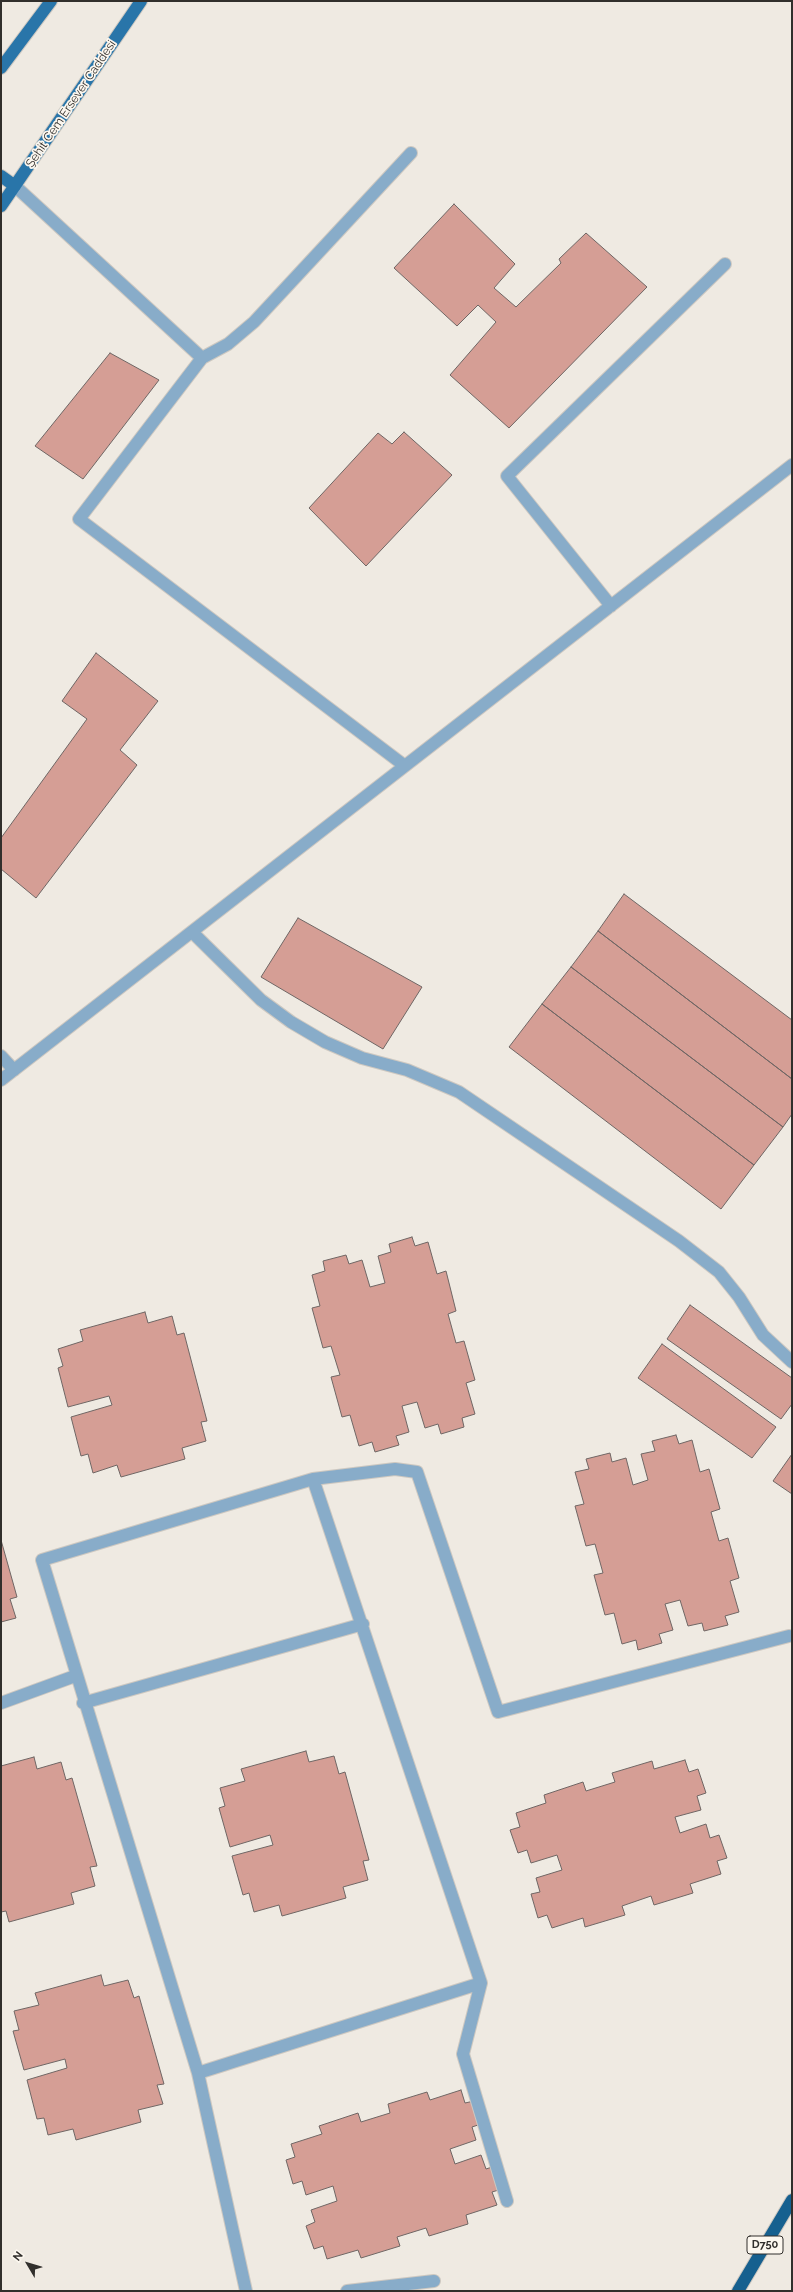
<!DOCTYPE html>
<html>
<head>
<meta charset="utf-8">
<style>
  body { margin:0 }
  #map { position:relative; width:793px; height:2292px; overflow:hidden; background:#efeae2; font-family:Raleway,sans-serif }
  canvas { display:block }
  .frame { position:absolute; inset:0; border:2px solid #312f2c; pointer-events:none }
  .north { position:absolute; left:8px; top:2244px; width:40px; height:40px; -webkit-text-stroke:3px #fcf7ef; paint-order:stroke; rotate:308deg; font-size:11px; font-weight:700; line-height:16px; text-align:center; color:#312f2c }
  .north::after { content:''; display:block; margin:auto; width:14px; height:18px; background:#312f2c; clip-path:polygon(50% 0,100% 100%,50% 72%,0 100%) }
</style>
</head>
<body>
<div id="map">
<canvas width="793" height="2292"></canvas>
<div class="frame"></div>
<div class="north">N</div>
</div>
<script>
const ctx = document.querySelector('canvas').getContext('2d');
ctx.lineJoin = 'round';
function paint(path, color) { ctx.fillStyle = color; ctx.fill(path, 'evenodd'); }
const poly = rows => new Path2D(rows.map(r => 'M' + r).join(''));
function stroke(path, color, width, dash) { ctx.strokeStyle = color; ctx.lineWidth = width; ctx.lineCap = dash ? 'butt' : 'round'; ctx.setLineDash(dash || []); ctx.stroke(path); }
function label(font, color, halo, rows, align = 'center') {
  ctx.font = font + ' Raleway,sans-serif'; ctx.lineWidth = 3.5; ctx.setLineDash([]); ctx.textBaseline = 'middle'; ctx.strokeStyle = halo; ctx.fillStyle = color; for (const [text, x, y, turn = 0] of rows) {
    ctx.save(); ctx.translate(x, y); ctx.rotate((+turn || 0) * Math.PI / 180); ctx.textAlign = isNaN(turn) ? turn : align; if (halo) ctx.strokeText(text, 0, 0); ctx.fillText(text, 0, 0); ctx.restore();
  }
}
const building = poly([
  [454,204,515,264,494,288,516,307,561,263,559,259,586,233,647,287,509,428,450,375,496,322,478,305,457,326,394,268,454,204],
  [110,353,159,380,83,479,35,446,110,353],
  [404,432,452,475,366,566,309,508,378,433,392,444,404,432],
  [96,653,158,701,120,750,137,765,36,898,1,869,1,838,87,719,62,701,96,653],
  [624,894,792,1020,792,1079,598,931,624,894],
  [298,918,422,987,383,1049,261,977,298,918],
  [598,931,792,1079,792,1114,783,1127,571,967,598,931],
  [571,967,783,1127,754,1165,542,1004,571,967],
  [542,1004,754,1165,721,1209,509,1047,542,1004],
  [412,1237,415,1246,428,1242,437,1274,446,1271,456,1311,448,1314,456,1343,464,1341,475,1380,466,1383,475,1414,462,1418,464,1427,441,1434,438,1424,425,1428,417,1402,402,1406,409,1432,396,1436,399,1445,375,1452,372,1442,359,1446,350,1415,342,1417,331,1377,340,1375,331,1346,323,1348,312,1308,320,1306,312,1275,325,1271,323,1261,346,1255,349,1264,362,1260,370,1287,385,1283,378,1256,391,1252,389,1244,412,1237],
  [690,1305,792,1378,792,1404,781,1419,667,1339,690,1305],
  [145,1312,148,1323,172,1316,177,1335,184,1333,207,1421,201,1422,206,1441,182,1448,185,1459,121,1477,117,1465,93,1473,88,1454,81,1456,71,1417,112,1405,109,1396,68,1407,58,1368,63,1366,58,1349,83,1341,80,1330,145,1312],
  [662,1344,776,1427,752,1458,638,1378,662,1344],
  [676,1435,679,1444,692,1440,700,1472,709,1469,720,1509,711,1512,719,1541,728,1538,739,1578,730,1581,739,1612,725,1616,728,1625,704,1631,702,1623,688,1626,680,1600,665,1604,673,1630,659,1634,662,1643,638,1650,636,1640,622,1644,614,1613,605,1615,594,1575,603,1573,595,1544,586,1546,575,1506,584,1504,575,1472,589,1469,586,1459,610,1453,612,1462,626,1458,633,1485,648,1480,641,1454,655,1451,652,1441,676,1435],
  [792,1454,792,1494,773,1481,792,1454],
  [1,1540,17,1597,10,1599,16,1618,1,1622,1,1540],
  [306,1751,309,1762,334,1756,339,1774,345,1772,369,1860,363,1861,368,1880,343,1887,346,1898,282,1916,279,1905,254,1912,249,1893,243,1895,232,1856,273,1845,270,1835,230,1847,219,1808,225,1806,220,1788,245,1781,241,1769,306,1751],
  [34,1757,37,1769,61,1762,66,1780,72,1778,97,1866,90,1867,95,1886,71,1893,74,1904,9,1922,6,1911,1,1912,1,1766,34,1757],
  [685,1760,689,1772,698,1769,706,1793,697,1796,701,1810,675,1817,680,1833,706,1824,710,1838,719,1835,727,1858,717,1861,721,1874,690,1884,693,1893,654,1905,651,1896,622,1906,625,1915,585,1927,583,1918,552,1928,547,1915,538,1918,531,1894,540,1892,536,1878,562,1870,557,1855,531,1863,527,1850,518,1853,510,1830,520,1827,516,1813,546,1803,544,1795,583,1782,586,1791,615,1782,612,1773,652,1761,654,1769,685,1760],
  [101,1975,104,1986,128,1980,134,1998,139,1996,164,2084,157,2085,163,2104,138,2110,141,2122,76,2140,73,2129,48,2135,44,2118,37,2119,27,2080,67,2068,65,2059,24,2070,13,2031,19,2030,14,2011,39,2005,35,1993,101,1975],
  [461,2090,465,2103,474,2101,481,2124,472,2127,476,2140,450,2149,455,2164,481,2155,486,2169,495,2166,502,2189,492,2192,497,2205,466,2215,468,2224,429,2236,426,2228,397,2237,400,2246,361,2258,358,2250,327,2259,323,2246,314,2249,306,2226,315,2222,311,2210,337,2201,333,2186,306,2195,302,2181,293,2184,286,2160,295,2157,291,2144,322,2134,319,2126,358,2113,361,2122,390,2113,388,2104,427,2092,430,2100,461,2090]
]);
paint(building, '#d59e95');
stroke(building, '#6f6664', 1);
const minor = poly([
  [15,186,202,358,79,519,405,766],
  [202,358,228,344,254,322,411,153],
  [611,606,507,476,725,264],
  [192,932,261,1000,291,1022,325,1042,362,1058,407,1070,459,1092,679,1241,719,1272,739,1297,763,1335,792,1362],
  [1,1056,14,1070],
  [1,1080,792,465],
  [1,1703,75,1676],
  [83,1703,363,1624],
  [481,1983,463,2054,507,2201],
  [198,2073,481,1983,313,1479],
  [246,2291,198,2073,42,1560,313,1479,395,1469,417,1472,498,1712,789,1636],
  [347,2291,434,2281]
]);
const major = poly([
  [1,68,51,1],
  [1,176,15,186],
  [1,206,141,1]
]);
const highway = poly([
  [738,2291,792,2200]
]);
stroke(minor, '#cdc8c1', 14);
stroke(major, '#cdc8c1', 14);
stroke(highway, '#cdc8c1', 14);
stroke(minor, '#88acc9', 12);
stroke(major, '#2975a9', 12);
stroke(highway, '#16608f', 12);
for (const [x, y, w] of [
  [765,2245,36]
]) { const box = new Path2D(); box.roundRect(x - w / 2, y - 9, w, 18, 3); ctx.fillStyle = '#fcf7ef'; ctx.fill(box); stroke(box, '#312f2c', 1); }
label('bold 11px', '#312f2c', null, [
  ["D750",765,2245]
]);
label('12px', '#312f2c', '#fcf7ef', [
  ["Şehit Cem Ersever Caddesi",71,104,-56]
]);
</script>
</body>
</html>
